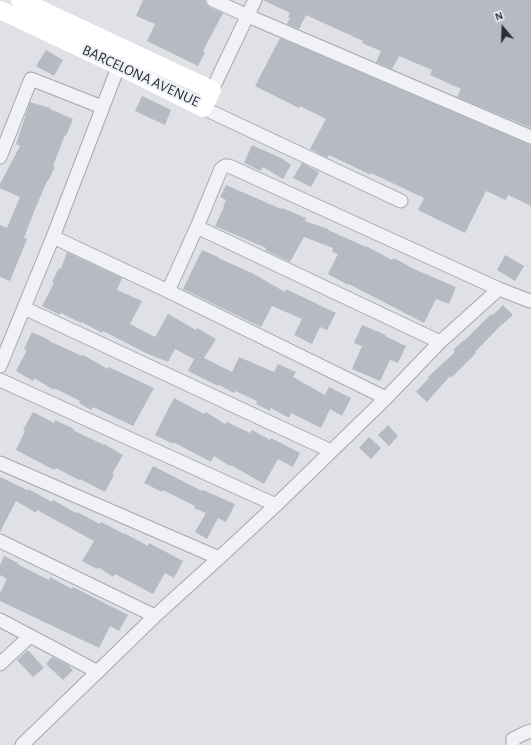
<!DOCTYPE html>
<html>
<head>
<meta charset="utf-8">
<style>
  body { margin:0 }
  #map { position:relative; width:531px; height:745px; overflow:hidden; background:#dfe1e7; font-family:"Alegreya Sans",sans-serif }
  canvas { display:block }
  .north { position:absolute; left:483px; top:8px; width:40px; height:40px; -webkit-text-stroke:3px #eef0f4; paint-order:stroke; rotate:341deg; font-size:11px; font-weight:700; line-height:16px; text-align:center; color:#292e3c }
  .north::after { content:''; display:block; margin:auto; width:14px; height:18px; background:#292e3c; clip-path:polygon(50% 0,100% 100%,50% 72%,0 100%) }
</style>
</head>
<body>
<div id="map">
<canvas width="531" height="745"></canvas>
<div class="north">N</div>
</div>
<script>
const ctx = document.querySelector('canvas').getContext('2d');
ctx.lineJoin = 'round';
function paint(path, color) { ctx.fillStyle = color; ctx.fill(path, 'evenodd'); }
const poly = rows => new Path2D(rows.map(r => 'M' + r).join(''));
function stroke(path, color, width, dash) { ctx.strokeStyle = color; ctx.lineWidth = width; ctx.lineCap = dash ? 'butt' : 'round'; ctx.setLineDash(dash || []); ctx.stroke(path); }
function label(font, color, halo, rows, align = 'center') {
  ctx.font = font + ' "Alegreya Sans",sans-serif'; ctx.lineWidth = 4; ctx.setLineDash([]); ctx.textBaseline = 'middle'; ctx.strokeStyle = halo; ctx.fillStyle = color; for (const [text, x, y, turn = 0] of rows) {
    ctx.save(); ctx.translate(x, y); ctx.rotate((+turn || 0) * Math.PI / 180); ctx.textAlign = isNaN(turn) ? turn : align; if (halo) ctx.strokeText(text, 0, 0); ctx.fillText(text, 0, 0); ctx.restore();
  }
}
paint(poly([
  [143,0,205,0,206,4,209,7,223,13,203,51,205,52,198,66,147,41,155,24,136,16],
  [263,0,531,0,531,128,457,97,461,89,430,75,432,70,399,56,392,69,376,62,381,51,362,43,363,41,306,15,299,29,287,24,290,18,288,17,290,13],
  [280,38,528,144,531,145,531,206,508,195,506,200,486,191,465,233,418,210,424,198,371,173,371,175,329,155,327,158,310,149,326,119,300,106,299,108,255,86],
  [46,50,63,60,54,76,36,66],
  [142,96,171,110,165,125,135,111],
  [30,102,50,108,50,109,73,119,66,136,65,135,53,166,55,167,48,181,47,181,33,214,24,238,27,239,10,281,0,277,0,225,7,228,20,197,0,188,0,184,20,146,16,144],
  [252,145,281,158,291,165,283,179,263,167,261,171,244,163],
  [302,163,319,172,311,187,293,178],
  [226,185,281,209,282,208,306,218,305,221,328,229,328,230,366,247,366,246,392,260,394,258,414,269,456,287,449,304,436,299,424,323,349,284,348,285,328,274,338,254,332,252,333,248,304,237,290,262,265,250,266,248,215,226,224,207,223,207,226,200,220,197],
  [202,250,218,257,218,258,252,273,285,292,286,289,336,313,327,330,320,327,312,344,294,335,302,319,272,306,261,327,183,289],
  [67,252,122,278,117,290,142,301,130,324,155,337,168,314,196,330,197,328,216,339,204,358,232,372,239,357,274,372,278,364,296,372,293,377,325,395,329,387,351,398,342,416,330,409,321,428,291,413,289,418,271,408,270,411,256,404,257,401,235,391,234,393,219,385,218,386,188,371,194,359,175,349,168,362,148,354,103,331,102,333,82,322,81,323,61,313,60,315,42,306,54,283,52,282,59,268,61,269],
  [505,255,524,266,515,281,497,270],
  [503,305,513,315,503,324,503,323,475,352,476,353,451,378,450,376,427,402,416,392,429,378,428,377,455,352,453,350,464,340,464,341,487,318,492,314,493,315],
  [362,325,386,335,385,336,406,346,398,363,390,360,380,381,352,369,362,346,354,343],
  [32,332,49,340,49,341,82,356,83,355,108,369,109,367,154,388,133,426,93,407,91,410,79,403,80,401,54,388,54,390,34,378,33,381,16,371,27,350,24,349],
  [174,398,204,414,206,412,225,424,227,422,250,433,252,430,270,440,271,438,300,453,293,467,278,459,264,484,231,465,230,466,214,456,211,462,173,442,173,444,155,435],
  [33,412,54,423,55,420,74,429,73,430,104,445,104,444,123,455,112,474,114,475,105,492,80,479,79,480,56,468,54,470,16,450,25,431,23,430],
  [388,425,398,436,389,446,378,435],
  [369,437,381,448,371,459,359,448],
  [153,466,202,491,203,490,235,504,226,522,218,518,207,539,195,532,206,513,194,508,195,506,163,490,162,492,144,483],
  [0,477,27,490,28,489,52,502,53,500,76,513,77,512,100,524,101,522,124,534,124,533,148,546,149,543,183,561,174,578,165,573,153,594,115,574,113,577,98,567,97,569,82,561,94,541,37,510,36,513,16,501,0,532],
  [4,556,18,563,17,564,49,580,50,577,72,589,73,587,128,615,119,631,110,626,99,648,0,601,0,593,7,579,0,575,0,565],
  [28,650,44,668,33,677,17,660],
  [52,657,68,665,73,670,63,680,46,664]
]), '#b7bac3');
const street = poly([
  [213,0,248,16,531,137],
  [212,90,255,0],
  [203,108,401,201],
  [0,157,31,79,102,107],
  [197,227,440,342],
  [53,237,168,291,386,398],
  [168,291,197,227,221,169,225,166,229,166,499,289,530,301],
  [24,308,331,451],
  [0,366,53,237,122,57],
  [0,380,276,505],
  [0,463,219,558],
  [0,541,155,616],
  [0,620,98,672],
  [0,664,30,636],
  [22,745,155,616,219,558,276,505,386,398,440,342,499,289],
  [513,745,513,739,525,733,531,731]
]);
stroke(street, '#a5a8b0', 15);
stroke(street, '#f1f2f5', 13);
stroke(poly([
  [0,10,119,66,203,108,212,90,20,0]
]), '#fff', 18);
label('15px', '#292e3c', '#eef0f4', [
  ["BARCELONA AVENUE",141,76,25]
]);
</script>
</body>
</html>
